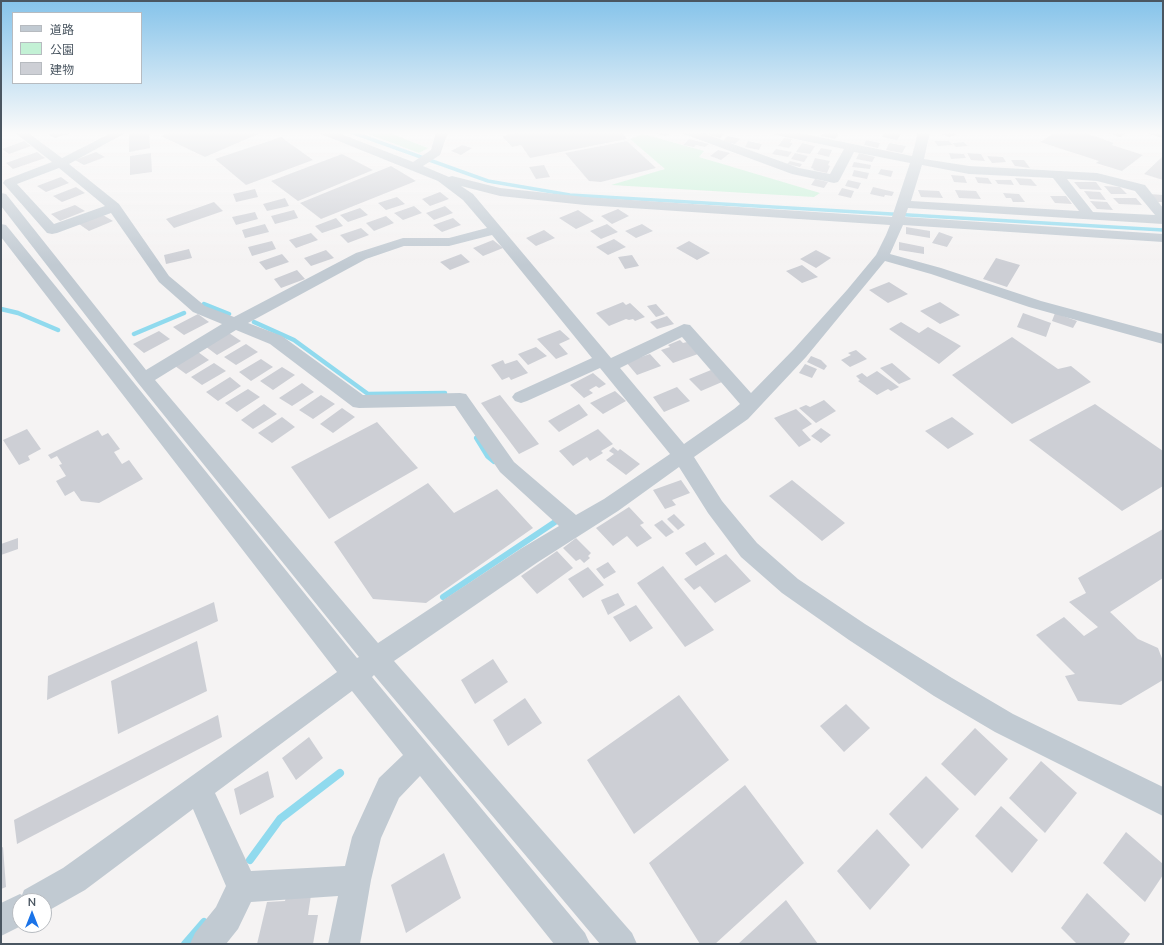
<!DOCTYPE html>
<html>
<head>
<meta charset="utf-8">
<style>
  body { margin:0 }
  #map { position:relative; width:1164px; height:945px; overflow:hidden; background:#f5f3f3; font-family:Mulish,"Noto Sans JP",sans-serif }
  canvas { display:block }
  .frame { position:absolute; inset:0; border:2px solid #4a5661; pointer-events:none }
  .legend { position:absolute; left:12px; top:12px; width:130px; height:72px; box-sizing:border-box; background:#fff; border:1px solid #b7bbc0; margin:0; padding:5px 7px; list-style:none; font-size:12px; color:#4a5661 }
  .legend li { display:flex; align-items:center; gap:8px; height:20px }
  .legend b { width:20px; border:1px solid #b7bbc0 }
  .north { position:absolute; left:12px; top:893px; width:40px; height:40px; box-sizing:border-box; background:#fff; border:1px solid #b7bbc0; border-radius:50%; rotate:0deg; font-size:11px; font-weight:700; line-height:16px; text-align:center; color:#4a5661 }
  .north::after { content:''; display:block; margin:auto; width:14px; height:18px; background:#1a73e8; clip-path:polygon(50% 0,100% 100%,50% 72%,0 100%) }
</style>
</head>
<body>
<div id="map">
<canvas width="1164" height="945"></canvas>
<div class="frame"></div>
<ul class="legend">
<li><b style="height:5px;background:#c1cad2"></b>道路</li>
<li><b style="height:11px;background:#c3f1d5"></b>公園</li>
<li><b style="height:11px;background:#cdcfd5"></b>建物</li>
</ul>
<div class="north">N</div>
</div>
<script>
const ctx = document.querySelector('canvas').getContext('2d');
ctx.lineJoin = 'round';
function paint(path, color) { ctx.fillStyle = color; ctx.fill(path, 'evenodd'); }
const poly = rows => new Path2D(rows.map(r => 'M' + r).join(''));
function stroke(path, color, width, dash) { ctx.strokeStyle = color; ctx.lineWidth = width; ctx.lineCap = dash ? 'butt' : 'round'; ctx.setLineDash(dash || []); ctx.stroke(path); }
paint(poly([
  [363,132,387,132,428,148,419,153],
  [643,134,704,151,699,157,820,193,814,197,611,185,665,169,630,139]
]), '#c3f1d5');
stroke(poly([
  [351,132,488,181,570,195,1163,230]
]), '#90daee', 3.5);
stroke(poly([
  [204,304,229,314],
  [1,309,18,313,58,330],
  [254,322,294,340,368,394,445,393],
  [134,334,184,313]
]), '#90daee', 4.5);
stroke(poly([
  [477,438,488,456,494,461],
  [443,597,558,520,555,517]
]), '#90daee', 6);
stroke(poly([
  [250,860,280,819,340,773],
  [185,944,204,922]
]), '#90daee', 8);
paint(poly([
  [54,132,71,132,71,133,55,138,48,134],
  [140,132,149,132,150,148,129,152,129,134],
  [173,132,263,132,205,157,161,136],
  [521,132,621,132,627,139,530,158,521,145,512,147,502,136],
  [650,132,671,132,667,136],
  [698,132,720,132,725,133,720,138],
  [824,132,833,132,839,134,835,139,821,136],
  [885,132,902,132,897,140,882,137],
  [937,132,951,132,956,134,950,137],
  [1056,132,1082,132,1114,143,1112,145,1143,155,1122,171,1096,163,1099,161,1040,142],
  [1106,132,1127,132,1120,137],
  [1146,132,1163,132,1163,138,1146,133],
  [728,136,740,139,735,144,723,141],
  [281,137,313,160,246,185,215,159],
  [784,138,792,139,790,143,793,143,789,148,778,146],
  [689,139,709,144,705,147,696,145,694,147,683,145],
  [866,140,880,143,878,148,864,145],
  [24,141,31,146,9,154,2,149],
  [627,141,656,168,601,182,589,181,565,153],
  [748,141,762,144,759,150,745,147],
  [934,141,949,141,953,145,938,146],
  [964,142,968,146,956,147,952,143],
  [802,143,815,146,810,154,796,152],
  [889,143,906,146,902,153,886,150],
  [462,145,472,148,461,155,451,151],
  [821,148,832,150,829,157,817,154],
  [776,149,792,152,788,157,772,154],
  [718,150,730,153,721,160,710,156],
  [37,152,45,158,13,169,6,163],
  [96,152,105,157,84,165,75,160],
  [151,153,152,172,130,175,130,156],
  [795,153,808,156,804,162,791,159],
  [859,153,875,157,872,162,856,159],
  [949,153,964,154,966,158,951,159],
  [967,153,981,154,985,161,971,160],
  [342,154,373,170,298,201,271,181],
  [987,156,1003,157,1006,162,992,163],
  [1163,156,1163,180,1144,174],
  [815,158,830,161,828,165,830,166,827,173,813,170,814,169,811,168],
  [1011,160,1024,160,1030,168,1015,166],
  [790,161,802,164,800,167,787,164],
  [854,162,871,165,870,169,852,167],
  [544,165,550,177,536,179,529,167],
  [391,166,416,181,321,219,300,203],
  [881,169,893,171,891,177,878,174],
  [854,170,869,173,867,179,852,176],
  [951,175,964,176,967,183,954,182],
  [61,177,69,183,46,192,37,186],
  [975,177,988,178,992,184,978,183],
  [1015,178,1031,179,1037,186,1020,185],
  [815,179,828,182,824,188,811,185],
  [848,180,861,183,858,189,845,186],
  [995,180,1011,180,1014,185,998,184],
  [1074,182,1096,182,1102,190,1080,189],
  [1104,186,1120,187,1127,194,1111,194],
  [76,187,85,193,62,202,53,196],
  [873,187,894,192,892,196,885,195,884,197,870,194],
  [842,188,854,191,851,198,838,195],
  [255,189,258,197,236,202,233,194],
  [918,190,939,191,943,198,921,197],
  [955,190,976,191,981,199,959,198],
  [1084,191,1100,192,1106,200,1090,199],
  [440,192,449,199,430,206,422,199],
  [1003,193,1019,194,1025,202,1013,202,1011,198,1006,198],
  [1150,194,1163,195,1163,202,1158,202],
  [1050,196,1066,196,1072,204,1055,203],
  [397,197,405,204,386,210,378,203],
  [285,198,289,206,267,211,263,204],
  [1113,198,1136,198,1142,205,1119,204],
  [1090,201,1107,202,1113,210,1097,209],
  [214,202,223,211,174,228,166,219],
  [75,205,85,211,60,221,51,214],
  [414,206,422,213,403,220,394,213],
  [445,206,453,213,434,220,426,213],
  [360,208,368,215,348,222,340,215],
  [618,209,629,216,612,224,601,216],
  [294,210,298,218,275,224,271,216],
  [578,210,594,221,576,229,559,218],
  [255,212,258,219,236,225,232,217],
  [103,215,113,221,89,231,79,224],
  [386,216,394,223,374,231,366,223],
  [336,218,343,226,322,233,315,226],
  [453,218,461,225,442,232,433,225],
  [265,224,269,232,245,238,242,230],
  [607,224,618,232,601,239,590,231],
  [642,224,653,231,636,238,625,231],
  [906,227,930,231,930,238,906,234],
  [361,228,369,235,348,243,340,235],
  [544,230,555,238,536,246,526,238],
  [939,232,953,237,947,247,932,243],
  [311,233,318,240,296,248,289,240],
  [614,239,626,247,608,255,596,247],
  [493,240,503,248,483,256,473,248],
  [272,241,276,249,252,256,248,247],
  [689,241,710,253,697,260,676,248],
  [899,242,924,247,924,254,899,250],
  [189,249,192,258,166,264,164,255],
  [326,250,334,258,311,266,304,258],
  [816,250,831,258,816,268,800,259],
  [282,254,289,262,266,270,259,262],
  [461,254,470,262,450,270,440,262],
  [632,255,639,266,625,269,618,257],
  [996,258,1020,265,1007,287,983,279],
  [802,265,818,277,802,283,786,271],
  [297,270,305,279,281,288,274,279],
  [889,282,908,294,888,303,869,290],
  [623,302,626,305,630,303,645,317,635,321,633,319,629,320,626,319,609,326,596,313],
  [940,302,960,315,940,324,920,311],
  [656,304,665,314,656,317,647,306],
  [1023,313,1051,323,1046,337,1017,327],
  [1055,313,1077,321,1073,328,1052,321],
  [198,314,209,322,184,335,173,327],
  [667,316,674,324,657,329,650,322],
  [901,322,919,333,928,327,961,346,939,364,889,329],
  [560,330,570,339,559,344,568,354,556,359,537,339],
  [159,331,170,339,144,353,133,344],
  [229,333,241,341,217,355,205,346],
  [1012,337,1058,369,1071,366,1091,382,1012,424,952,375],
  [680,340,683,343,687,342,698,354,673,363,661,350,670,347,668,345],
  [246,344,258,352,236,365,224,357],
  [536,347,547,356,528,365,518,354],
  [856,350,867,359,850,367,841,360,851,355,848,353],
  [198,352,209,360,186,374,175,366],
  [650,354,661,366,637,375,626,362],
  [811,356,821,360,827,366,824,370,807,362],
  [261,359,273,367,251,381,239,372],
  [503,360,505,364,517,360,528,373,511,380,509,377,502,380,491,365],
  [214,363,226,371,202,385,191,377],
  [892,363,911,379,899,384,880,368],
  [805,364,817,369,812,378,799,373],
  [282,367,295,375,273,390,260,381],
  [711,370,722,382,701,391,689,379],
  [877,371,899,387,891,391,888,389,877,395,858,381,860,380,856,376,862,373,867,377],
  [593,373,606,384,599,388,596,386,589,390,593,393,584,398,570,385],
  [230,377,241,386,218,401,206,392],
  [302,383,314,392,292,406,279,398],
  [677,387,690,401,664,412,653,397],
  [248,389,260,397,237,412,225,403],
  [615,391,626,401,603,414,590,403],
  [321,395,335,404,313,419,299,410],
  [500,395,539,444,519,454,481,403],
  [824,400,836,411,816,423,799,408,806,405,810,407],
  [264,404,277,414,253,429,241,420],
  [579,404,588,415,559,432,548,421],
  [1095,404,1163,451,1163,486,1122,511,1029,440],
  [342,408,355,417,333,433,320,424],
  [796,409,812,424,802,430,811,440,799,447,774,418],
  [282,417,295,427,272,443,258,433],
  [952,417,974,434,948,449,925,431],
  [377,422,418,468,329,519,291,467],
  [821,428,831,435,821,443,811,436],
  [27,429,41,449,28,456,30,460,19,465,3,440],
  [598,429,613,444,601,451,603,453,590,461,587,457,573,466,559,451],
  [98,430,102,436,108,433,120,449,114,452,122,464,129,460,143,479,99,503,81,501,74,491,65,496,56,481,66,476,59,465,62,464,57,456,51,459,48,455],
  [613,447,618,451,620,449,640,464,626,475,606,460,614,454,609,451],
  [681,480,690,493,672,500,676,505,665,509,653,490],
  [792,480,845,523,822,541,769,496],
  [428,483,454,513,497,489,533,528,426,603,373,599,334,542],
  [629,507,644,523,640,525,652,538,637,547,627,536,613,546,596,528],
  [674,514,685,525,678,530,667,519],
  [662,520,674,532,666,537,654,525],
  [1163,529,1163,578,1110,612,1138,639,1158,648,1163,661,1163,680,1121,705,1078,701,1065,676,1075,674,1036,635,1064,617,1084,636,1098,627,1069,602,1086,593,1078,578],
  [18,538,18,549,1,555,1,544],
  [576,538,591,553,588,556,590,558,584,563,580,559,576,561,563,548],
  [705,542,715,554,696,566,685,553],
  [557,551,573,568,537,594,521,576],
  [726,554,751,581,715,603,700,586,694,590,684,579],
  [608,562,616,572,604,579,596,569],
  [663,566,714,630,685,647,637,583],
  [588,567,604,585,583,598,568,579],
  [618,593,625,605,608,615,601,600],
  [214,602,218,621,47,700,48,676],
  [636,605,653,628,630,642,613,617],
  [197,641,207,691,118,734,111,681],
  [493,659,508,682,475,704,461,680],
  [679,695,729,760,634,834,587,760],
  [525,698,542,723,508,746,493,720],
  [846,704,870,728,844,752,820,726],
  [218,715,222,737,17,844,14,820],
  [975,728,1008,759,975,796,941,764],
  [309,737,323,758,296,780,282,758],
  [1041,761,1077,793,1045,833,1009,798],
  [268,771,274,797,240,815,234,789],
  [926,776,959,809,922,849,889,814],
  [745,785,804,863,715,944,700,944,649,863],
  [1001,806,1038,840,1012,873,975,836],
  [877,829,910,865,870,910,837,871],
  [1126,832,1163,864,1163,875,1145,902,1103,863],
  [3,847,6,887,1,889,1,848],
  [444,853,461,898,406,933,391,885],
  [1087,893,1130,934,1123,944,1077,944,1061,928],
  [311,895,308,915,318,915,313,944,257,944,267,902,285,901,286,897],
  [786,900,818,944,738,944]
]), '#cdcfd5');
paint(poly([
  [14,132,27,132,62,158,113,132,127,132,69,164,119,204,169,276,205,306,234,317,356,253,403,238,449,238,487,228,463,200,438,181,321,134,320,132,336,132,413,162,431,150,436,132,448,132,440,155,423,166,449,177,452,176,500,188,585,197,892,217,910,163,854,152,840,179,838,182,834,183,792,174,684,134,683,132,700,132,799,168,830,174,844,149,776,135,771,132,794,132,912,156,918,132,930,132,924,159,969,166,1097,173,1145,185,1163,208,1163,224,908,208,905,217,1163,234,1163,242,903,225,890,254,941,268,1041,301,1163,334,1163,344,1029,307,931,274,885,261,806,357,748,419,694,457,722,501,757,543,798,579,865,624,952,678,1013,714,1163,787,1163,816,995,732,934,696,849,640,782,593,741,557,708,513,679,467,618,511,538,562,394,661,632,933,637,944,600,944,374,675,372,677,585,933,590,944,554,944,420,776,399,798,381,838,371,880,360,944,328,944,338,896,251,902,238,929,226,944,190,944,195,933,216,907,226,886,193,809,85,890,46,912,44,913,44,901,20,901,20,925,23,925,1,936,1,903,20,894,22,895,24,890,63,868,337,672,1,237,1,224,6,225,357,658,359,657,138,383,1,206,1,193,6,194,146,370,222,324,193,312,159,282,111,213,57,233,52,234,47,233,3,183,5,180,52,162,14,132],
  [922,165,969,174,1053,178,1079,211,911,201,922,165],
  [59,168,105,206,54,224,17,184,59,168],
  [1067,179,1097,181,1135,191,1155,215,1093,212,1067,179],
  [461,186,500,196,585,205,890,225,886,235,876,255,847,290,794,349,751,393,690,325,684,324,611,358,473,194,461,186],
  [492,235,592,358,515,393,512,397,515,401,521,403,527,401,600,368,670,454,604,499,576,515,514,462,466,394,460,393,363,395,282,336,248,323,366,259,404,246,449,246,492,235],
  [236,330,270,344,353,407,359,408,455,406,500,472,559,526,522,548,378,643,155,380,236,330],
  [682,337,740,404,734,409,684,444,620,368,682,337],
  [352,691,403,755,379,778,352,837,345,866,251,871,215,793,352,691]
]), '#c1cad2');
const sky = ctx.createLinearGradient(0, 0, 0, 265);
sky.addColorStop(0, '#85c3ea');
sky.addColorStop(0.5, '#fafafa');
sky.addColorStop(1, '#fafafa00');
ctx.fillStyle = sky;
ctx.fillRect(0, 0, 1164, 265);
</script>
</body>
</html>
